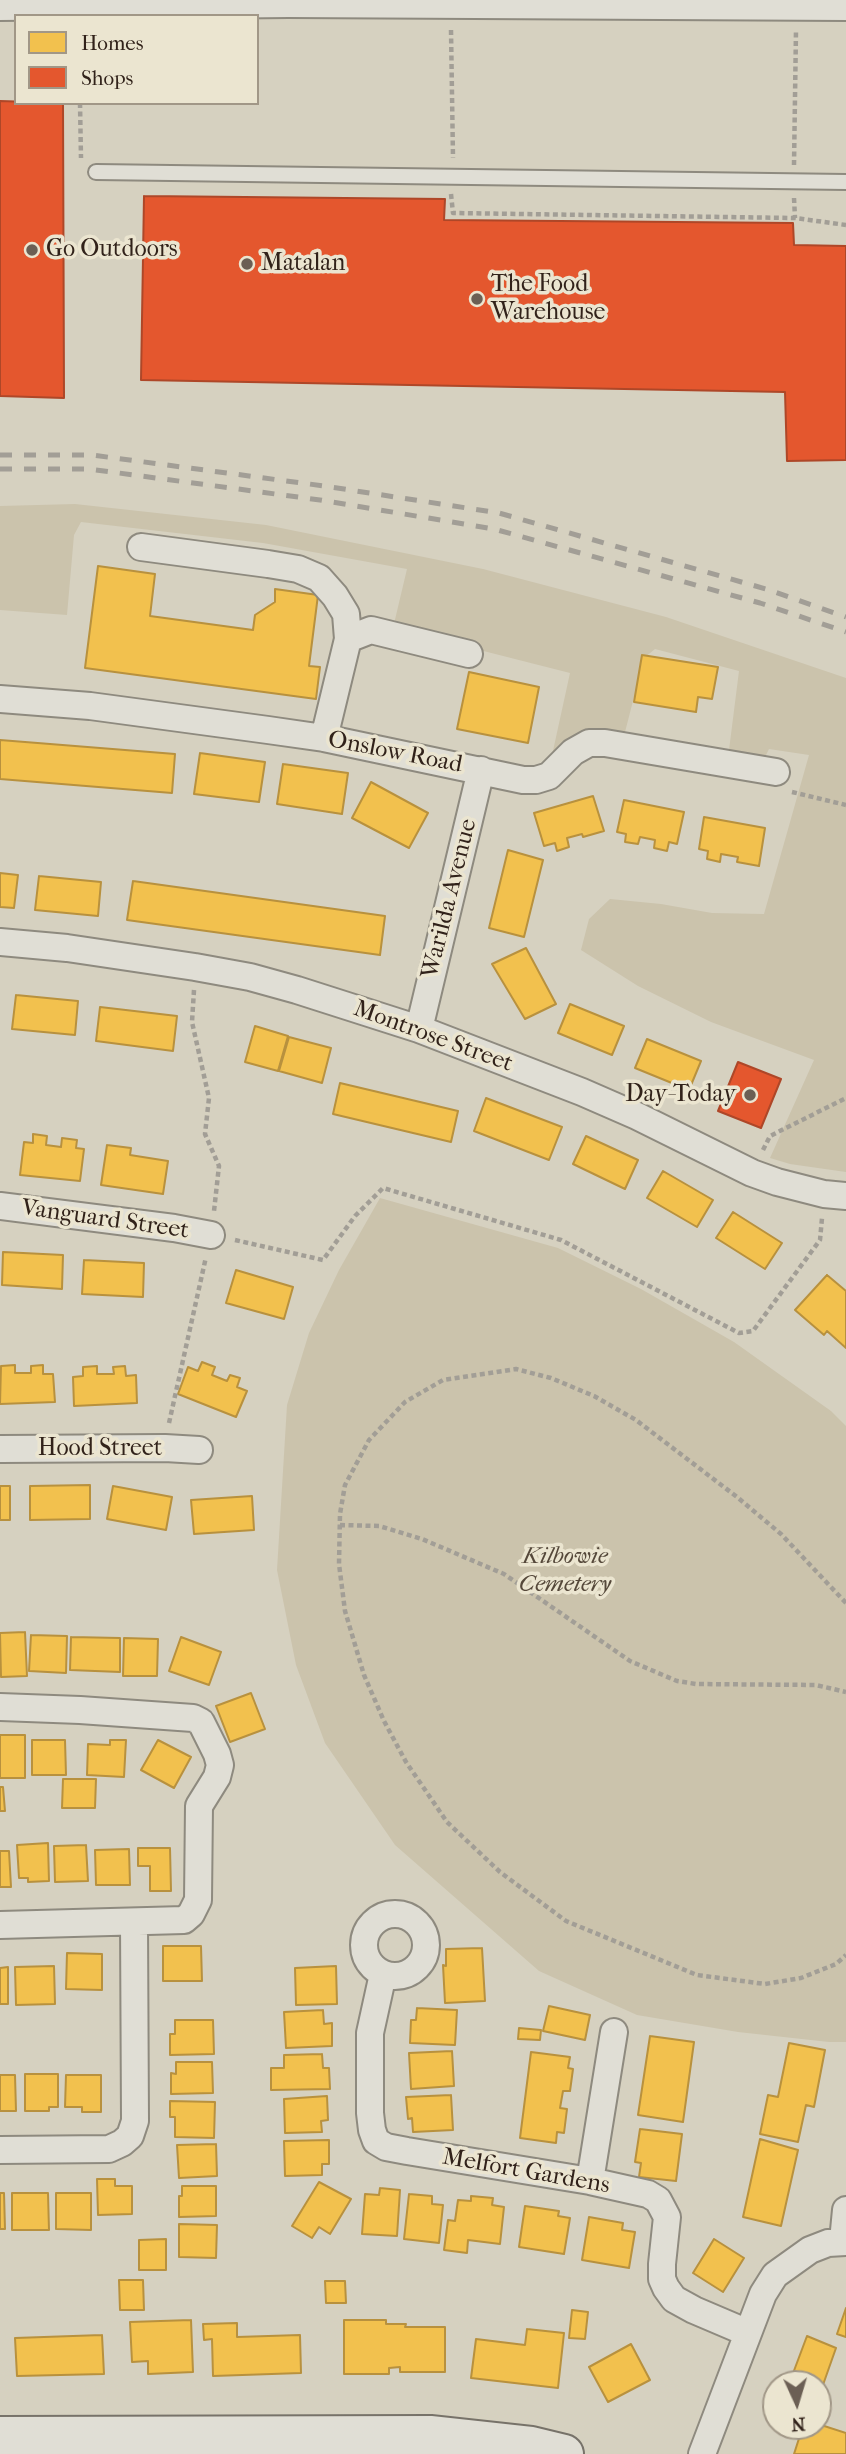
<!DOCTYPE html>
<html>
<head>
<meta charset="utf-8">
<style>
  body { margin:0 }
  #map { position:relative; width:846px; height:2454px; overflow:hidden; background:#d6d1c0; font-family:"IM FELL French Canon",serif }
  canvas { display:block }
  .legend { position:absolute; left:14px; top:14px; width:245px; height:91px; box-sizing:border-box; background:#ebe5d0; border:2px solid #a19787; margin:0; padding:9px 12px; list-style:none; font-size:21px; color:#31221a }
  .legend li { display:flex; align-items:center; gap:14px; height:35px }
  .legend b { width:35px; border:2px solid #a19787 }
  .north { position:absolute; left:762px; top:2370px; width:70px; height:70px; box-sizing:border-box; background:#ebe5d0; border:2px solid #a19787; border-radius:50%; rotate:176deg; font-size:19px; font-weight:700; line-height:28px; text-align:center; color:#31221a }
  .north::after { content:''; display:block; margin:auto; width:24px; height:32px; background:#6b5f54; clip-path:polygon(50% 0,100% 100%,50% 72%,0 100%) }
</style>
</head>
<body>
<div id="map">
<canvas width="846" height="2454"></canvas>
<ul class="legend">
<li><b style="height:19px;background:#f2c14e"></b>Homes</li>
<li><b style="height:19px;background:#e4572e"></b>Shops</li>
</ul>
<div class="north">N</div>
</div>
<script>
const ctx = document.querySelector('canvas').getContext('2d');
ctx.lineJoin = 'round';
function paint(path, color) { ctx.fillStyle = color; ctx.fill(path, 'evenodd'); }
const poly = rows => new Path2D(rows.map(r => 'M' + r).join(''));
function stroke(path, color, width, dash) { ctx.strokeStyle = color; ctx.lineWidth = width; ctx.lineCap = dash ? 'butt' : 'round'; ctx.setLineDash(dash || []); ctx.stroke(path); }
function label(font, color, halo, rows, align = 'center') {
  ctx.font = font + ' "IM FELL French Canon",serif'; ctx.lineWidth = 7; ctx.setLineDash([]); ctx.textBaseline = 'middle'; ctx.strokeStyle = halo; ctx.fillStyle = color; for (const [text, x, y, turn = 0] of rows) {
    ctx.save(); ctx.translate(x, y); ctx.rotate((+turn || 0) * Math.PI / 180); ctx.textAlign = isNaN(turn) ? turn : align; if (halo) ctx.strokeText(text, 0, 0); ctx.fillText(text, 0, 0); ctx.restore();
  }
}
paint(poly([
  [75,504,266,525,483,569,666,617,846,678,846,1172,790,1164,770,1158,814,1060,711,1022,638,986,581,950,589,919,610,899,661,904,712,913,764,914,809,755,769,749,762,763,728,758,739,671,655,649,644,658,624,736,551,760,570,673,393,628,407,569,263,543,81,522,74,535,67,615,0,610,0,506],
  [380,1198,558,1248,641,1289,734,1342,831,1411,846,1426,846,2042,829,2042,738,2032,637,2015,539,1971,395,1845,325,1743,296,1665,277,1570,287,1405,309,1333,339,1270]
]), '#cbc3ac');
const homes = poly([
  [98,566,155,574,150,616,253,630,255,615,275,602,275,589,318,595,309,666,320,667,316,699,85,668,98,566],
  [642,655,718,667,712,699,698,697,696,712,634,702,642,655],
  [469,672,539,687,528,743,457,729,469,672],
  [0,740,175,754,172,793,0,779,0,740],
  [200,753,265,762,259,802,194,794,200,753],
  [283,764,348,773,342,814,277,804,283,764],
  [371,782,428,813,409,848,352,818,371,782],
  [593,796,604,831,583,837,582,834,567,838,569,847,557,851,555,843,544,846,534,813,593,796],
  [624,800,684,812,677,844,669,842,667,851,654,848,655,840,640,837,638,844,625,842,626,834,617,832,624,800],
  [704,817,765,828,759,866,737,862,738,857,721,854,720,862,707,859,708,851,699,849,704,817],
  [508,850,543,860,524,937,489,928,508,850],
  [0,873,18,875,14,908,0,907,0,873],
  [39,876,101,882,98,916,35,910,39,876],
  [133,881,385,916,380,955,127,920,133,881],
  [526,948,556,1004,525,1019,492,964,526,948],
  [16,995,78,1001,75,1035,12,1029,16,995],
  [570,1004,624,1026,612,1055,558,1033,570,1004],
  [100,1007,177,1016,173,1051,96,1041,100,1007],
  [255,1026,288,1036,278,1071,245,1062,255,1026],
  [289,1037,331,1048,322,1083,279,1071,289,1037],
  [647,1039,701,1061,689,1090,635,1068,647,1039],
  [340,1083,458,1111,451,1142,333,1114,340,1083],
  [486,1098,562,1127,549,1160,474,1131,486,1098],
  [33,1134,47,1136,46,1145,61,1147,62,1138,77,1140,76,1148,84,1149,80,1181,20,1175,24,1142,33,1143,33,1134],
  [586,1136,638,1160,625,1189,573,1164,586,1136],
  [107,1145,131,1148,130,1155,168,1161,163,1194,101,1185,107,1145],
  [663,1171,713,1200,697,1227,647,1198,663,1171],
  [733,1212,782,1243,765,1269,716,1238,733,1212],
  [3,1252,63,1255,62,1289,2,1285,3,1252],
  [84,1260,144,1263,143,1297,82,1294,84,1260],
  [236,1270,293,1287,284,1319,226,1303,236,1270],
  [827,1275,846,1291,846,1348,827,1331,824,1335,795,1310,827,1275],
  [202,1362,215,1367,212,1375,227,1381,230,1375,240,1378,237,1387,247,1391,236,1417,178,1394,188,1367,198,1371,202,1362],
  [15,1365,15,1373,31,1373,31,1366,43,1365,43,1374,53,1374,55,1402,0,1404,1,1366,15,1365],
  [97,1366,97,1374,114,1374,113,1367,125,1366,126,1376,136,1375,137,1403,74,1406,73,1377,83,1376,83,1367,97,1366],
  [90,1485,90,1519,30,1520,30,1486,90,1485],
  [0,1486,10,1486,10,1520,0,1520,0,1486],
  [113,1486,172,1497,166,1530,107,1519,113,1486],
  [252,1496,254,1530,194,1534,191,1500,252,1496],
  [25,1632,27,1676,1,1677,0,1633,25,1632],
  [31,1635,67,1636,66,1673,29,1671,31,1635],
  [71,1637,120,1638,120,1672,70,1670,71,1637],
  [181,1637,221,1652,209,1685,169,1671,181,1637],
  [124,1638,158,1639,157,1676,123,1676,124,1638],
  [251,1693,265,1729,230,1742,216,1706,251,1693],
  [0,1735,25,1735,25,1778,0,1778,0,1735],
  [32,1740,65,1740,66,1775,32,1775,32,1740],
  [110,1740,126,1740,124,1777,87,1775,88,1744,110,1745,110,1740],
  [158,1740,191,1757,174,1788,141,1770,158,1740],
  [63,1779,96,1779,95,1808,62,1808,63,1779],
  [0,1787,3,1787,5,1811,0,1811,0,1787],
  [48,1843,49,1881,28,1882,28,1878,19,1878,17,1845,48,1843],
  [86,1845,88,1881,55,1882,54,1846,86,1845],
  [138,1848,170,1848,171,1891,150,1891,150,1866,138,1866,138,1848],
  [129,1849,130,1885,96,1885,95,1850,129,1849],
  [0,1851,9,1851,11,1887,0,1887,0,1851],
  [163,1946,201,1946,202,1981,163,1981,163,1946],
  [482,1948,485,2001,445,2003,443,1965,446,1966,446,1949,482,1948],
  [67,1953,102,1954,102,1990,66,1989,67,1953],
  [54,1966,55,2004,16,2005,15,1967,54,1966],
  [336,1966,337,2004,296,2005,295,1968,336,1966],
  [8,1967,8,2004,0,2004,0,1968,8,1967],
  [549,2006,590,2015,585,2040,543,2031,549,2006],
  [417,2008,457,2010,455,2045,410,2043,411,2020,416,2020,417,2008],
  [323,2010,324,2024,332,2023,332,2046,286,2048,284,2012,323,2010],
  [175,2020,213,2020,214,2054,170,2055,170,2034,175,2034,175,2020],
  [519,2028,541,2030,540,2040,518,2039,519,2028],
  [650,2036,694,2042,683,2122,638,2115,650,2036],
  [789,2043,825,2050,814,2107,806,2105,798,2142,760,2134,768,2095,778,2097,789,2043],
  [452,2051,454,2086,411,2089,409,2053,452,2051],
  [531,2052,570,2057,568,2068,573,2069,570,2091,563,2091,560,2108,567,2109,564,2133,557,2132,556,2143,520,2138,531,2052],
  [322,2054,323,2068,329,2068,330,2089,271,2090,271,2068,284,2068,284,2055,322,2054],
  [176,2062,212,2062,213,2093,171,2094,171,2073,176,2074,176,2062],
  [25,2074,58,2074,58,2107,49,2107,49,2111,25,2111,25,2074],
  [0,2075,15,2075,16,2111,0,2111,0,2075],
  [66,2075,101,2075,101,2112,82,2112,82,2107,65,2107,66,2075],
  [451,2095,453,2130,413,2132,412,2118,408,2119,406,2097,451,2095],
  [327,2096,328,2120,321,2121,322,2132,285,2133,284,2099,327,2096],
  [170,2101,215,2102,214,2138,175,2137,175,2117,170,2117,170,2101],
  [640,2129,682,2134,676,2181,639,2177,641,2163,635,2162,640,2129],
  [760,2139,798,2150,781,2226,743,2217,760,2139],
  [329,2140,329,2164,322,2164,322,2175,285,2176,284,2141,329,2140],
  [216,2144,217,2176,179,2178,177,2145,216,2144],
  [97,2179,115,2179,115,2186,132,2186,132,2214,98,2215,97,2179],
  [319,2182,351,2199,330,2234,319,2227,312,2238,292,2226,319,2182],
  [182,2186,216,2186,216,2216,179,2217,179,2196,182,2196,182,2186],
  [380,2188,400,2190,397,2236,362,2234,365,2194,379,2195,380,2188],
  [0,2193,4,2193,5,2229,0,2229,0,2193],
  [12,2193,48,2193,49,2230,12,2230,12,2193],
  [56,2193,91,2193,91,2230,56,2229,56,2193],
  [409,2194,432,2196,432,2204,443,2205,439,2243,404,2239,409,2194],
  [471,2196,493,2198,492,2205,504,2207,500,2244,468,2240,467,2253,444,2250,448,2220,455,2221,458,2200,471,2201,471,2196],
  [525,2206,559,2211,558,2216,570,2218,564,2254,519,2247,525,2206],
  [589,2217,623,2223,622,2230,635,2232,629,2268,582,2260,589,2217],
  [179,2224,217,2225,216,2258,179,2257,179,2224],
  [166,2239,166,2270,139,2270,139,2240,166,2239],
  [714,2239,744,2258,723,2292,693,2273,714,2239],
  [119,2280,143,2280,144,2310,120,2310,119,2280],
  [325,2281,345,2281,346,2303,326,2303,325,2281],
  [846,2308,846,2337,837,2334,846,2308],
  [572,2310,588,2312,585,2339,569,2338,572,2310],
  [191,2320,193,2372,148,2374,148,2361,132,2362,130,2322,191,2320],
  [344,2320,386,2320,386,2324,406,2324,405,2327,445,2327,445,2372,400,2372,400,2367,389,2368,389,2374,344,2374,344,2320],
  [237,2323,237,2337,300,2335,301,2373,213,2376,212,2339,204,2340,203,2324,237,2323],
  [527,2329,564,2333,558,2388,471,2378,476,2339,525,2345,527,2329],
  [102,2335,104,2374,17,2376,15,2338,102,2335],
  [807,2336,836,2348,818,2399,818,2384,789,2384,807,2336],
  [631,2344,650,2380,608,2402,589,2367,631,2344],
  [818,2424,846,2433,846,2454,794,2454,803,2426,818,2426,818,2424]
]);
paint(homes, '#f2c14e');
stroke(homes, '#b8913e', 2);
const shops = poly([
  [0,101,63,103,64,398,0,396,0,101],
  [144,196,445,199,444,220,793,223,794,245,846,246,846,460,787,461,785,392,141,380,144,196],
  [738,1062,781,1079,761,1128,718,1111,738,1062]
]);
paint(shops, '#e4572e');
stroke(shops, '#ae4728', 2);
const service = poly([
  [96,172,846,182]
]);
const minor = poly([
  [0,7,289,4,846,7],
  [141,547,268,564,298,569,319,578,335,596,346,614,348,639],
  [0,699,90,706,268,730,324,738,523,780,536,780,549,776,573,752,589,743,605,743,776,772],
  [324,738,348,639,371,630,469,654],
  [0,942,67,948,195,967,250,977,297,990,419,1029,582,1092,637,1116,752,1173,777,1182,824,1194,846,1196],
  [419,1029,481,770],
  [0,1206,174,1228,211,1235],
  [0,1449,165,1448,199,1450],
  [0,1707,80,1710,193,1718,201,1722,217,1754,220,1765,217,1777,199,1806,198,1900,191,1914,184,1920,0,1925],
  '364 1945a31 31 0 1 1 62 0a31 31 0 1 1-62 0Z',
  [383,1974,370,2033,370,2113,372,2130,376,2141,386,2147,407,2151,590,2181,648,2194,658,2200,667,2217,662,2264,662,2279,666,2288,674,2299,694,2310,748,2333],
  [0,2150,109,2149,122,2143,130,2136,135,2121,134,1923],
  [590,2181,614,2032],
  [843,2241,846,2210],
  [702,2454,763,2294,775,2275,810,2250,828,2243,846,2242]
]);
const secondary = poly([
  [0,2436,430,2435,531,2446,564,2454]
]);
stroke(service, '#8e8a7f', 18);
stroke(minor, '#8e8a7f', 30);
stroke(secondary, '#777269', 42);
stroke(poly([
  [451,30,453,158],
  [80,103,81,158],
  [794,165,796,30],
  [451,194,453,213,795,218,846,225],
  [794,198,795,218],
  [792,792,846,805],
  [194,990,192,1022,209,1098,205,1134,219,1166,214,1211],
  [763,1150,770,1136,846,1098],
  [235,1240,323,1260,355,1216,383,1188,561,1240,739,1333,753,1331,820,1240,822,1218],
  [169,1423,206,1257],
  [340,1525,379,1526,422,1539,504,1574,630,1661,677,1681,696,1684,816,1685,846,1692],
  [846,1603,781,1534,737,1497,636,1420,594,1396,551,1378,516,1369,443,1380,405,1402,369,1440,345,1485,340,1514,339,1564,345,1611,364,1675,384,1721,406,1762,447,1822,500,1872,566,1921,697,1975,765,1984,801,1978,836,1964,846,1955]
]), '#a29e96', 4.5, [5, 3.5]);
stroke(service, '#e0ded5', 14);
stroke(minor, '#e0ded5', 26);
stroke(secondary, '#e0ded5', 38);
stroke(poly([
  [0,455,92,455,324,486,499,513,766,589,846,617],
  [0,469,89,469,320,500,494,529,760,603,846,632]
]), '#a29e96', 5, [12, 12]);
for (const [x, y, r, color] of [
  [32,250,7,"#6b5f54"],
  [247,264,7,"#6b5f54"],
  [477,299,7,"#6b5f54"],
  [750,1095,7,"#6b5f54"]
]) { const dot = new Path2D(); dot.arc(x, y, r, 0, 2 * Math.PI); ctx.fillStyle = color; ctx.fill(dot); stroke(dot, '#ebe5d0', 2.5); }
label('24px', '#31221a', '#ebe5d0', [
  ["Go Outdoors",46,250],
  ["Matalan",261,264],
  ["The Food",491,285],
  ["Warehouse",491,313],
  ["Day-Today",736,1095,"right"]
], 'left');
label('24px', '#31221a', '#ebe5d0', [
  ["Onslow Road",395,753,11],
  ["Warilda Avenue",450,899,-76],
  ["Montrose Street",433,1037,20],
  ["Vanguard Street",105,1220,8],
  ["Hood Street",100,1449],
  ["Melfort Gardens",526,2172,10]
]);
label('italic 24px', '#55483a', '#ebe5d0', [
  ["Kilbowie",565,1557],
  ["Cemetery",565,1585]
]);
</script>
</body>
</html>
